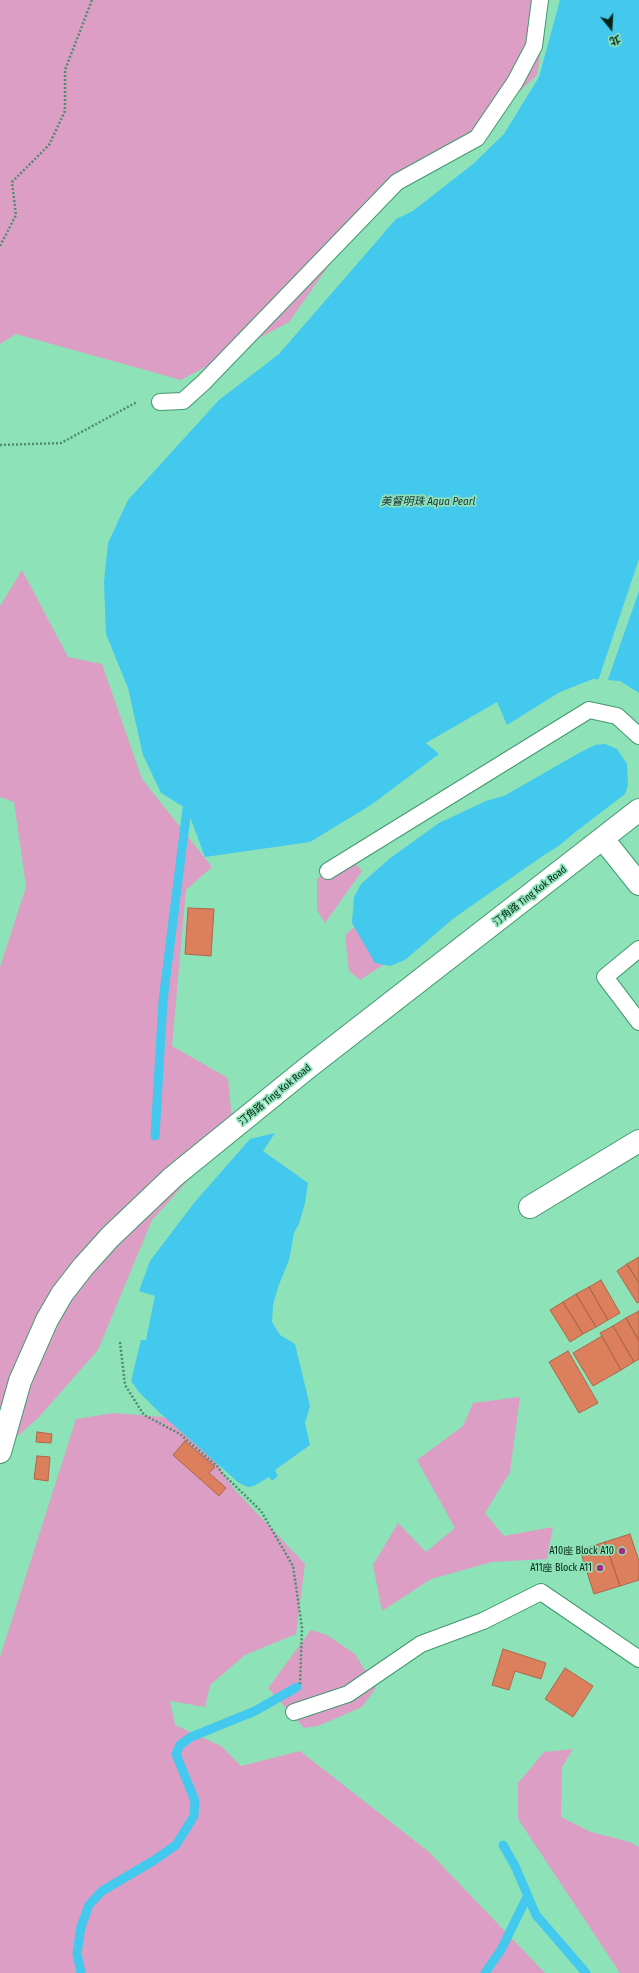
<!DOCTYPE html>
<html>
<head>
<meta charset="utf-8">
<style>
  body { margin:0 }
  #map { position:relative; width:639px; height:1973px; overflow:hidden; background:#8ee2b8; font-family:"Fira Sans Condensed","Noto Sans TC",sans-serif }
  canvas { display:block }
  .north { position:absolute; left:591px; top:8px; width:40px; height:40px; -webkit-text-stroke:3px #8ee2b8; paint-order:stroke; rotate:162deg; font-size:11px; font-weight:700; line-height:16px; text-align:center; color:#002415 }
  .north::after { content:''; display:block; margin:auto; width:14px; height:18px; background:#002415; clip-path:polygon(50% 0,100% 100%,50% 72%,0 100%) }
</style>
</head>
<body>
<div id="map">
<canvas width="639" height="1973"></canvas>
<div class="north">北</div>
</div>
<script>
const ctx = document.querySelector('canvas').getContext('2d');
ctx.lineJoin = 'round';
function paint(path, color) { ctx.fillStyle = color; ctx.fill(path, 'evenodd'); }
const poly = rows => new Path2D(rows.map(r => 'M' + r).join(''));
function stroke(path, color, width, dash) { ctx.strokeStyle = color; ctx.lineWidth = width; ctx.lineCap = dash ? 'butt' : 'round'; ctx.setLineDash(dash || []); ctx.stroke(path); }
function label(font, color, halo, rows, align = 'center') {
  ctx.font = font + ' "Fira Sans Condensed","Noto Sans TC",sans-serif'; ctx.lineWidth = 3.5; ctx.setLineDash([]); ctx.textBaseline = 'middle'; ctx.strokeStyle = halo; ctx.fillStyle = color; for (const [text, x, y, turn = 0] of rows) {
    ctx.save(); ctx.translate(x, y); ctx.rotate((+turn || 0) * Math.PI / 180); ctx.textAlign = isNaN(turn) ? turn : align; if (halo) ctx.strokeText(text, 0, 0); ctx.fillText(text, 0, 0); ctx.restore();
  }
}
paint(poly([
  [0,0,549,0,537,75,483,126,371,206,289,322,181,380,16,334,0,344],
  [22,570,68,657,102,664,142,779,212,867,186,890,172,1046,228,1078,233,1131,152,1220,98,1350,39,1417,0,1452,0,967,26,887,14,802,0,797,0,606],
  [345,852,362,871,325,923,317,910,317,879],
  [366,917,403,952,360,980,349,971,345,935],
  [520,1397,510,1472,485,1513,504,1536,553,1527,547,1559,492,1562,431,1579,382,1611,373,1565,398,1523,426,1552,455,1528,417,1460,463,1426,473,1403],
  [114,1413,186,1419,234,1489,305,1564,296,1634,245,1655,210,1685,205,1707,170,1701,175,1725,221,1746,241,1766,300,1751,429,1852,545,1973,0,1973,0,1657,76,1419],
  [311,1630,327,1635,355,1654,376,1688,362,1707,318,1726,304,1728,268,1688],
  [573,1749,562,1767,561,1817,591,1832,630,1842,639,1847,639,1973,620,1973,518,1819,518,1783,544,1752]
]), '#dc9ec5');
paint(poly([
  [560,0,639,0,639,693,620,681,593,679,560,692,507,725,497,702,426,743,439,754,371,805,310,842,205,857,187,809,161,793,143,755,128,688,106,634,104,582,108,543,128,500,219,400,279,354,396,219,413,211,473,164,504,134,539,77],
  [605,744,617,749,627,764,628,785,625,794,573,834,560,845,544,855,454,918,405,960,390,966,375,963,352,923,354,897,361,884,389,859,439,823,486,801,504,796,579,753,595,745],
  [275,1133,263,1151,308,1183,305,1203,299,1224,294,1233,289,1260,278,1287,273,1305,272,1322,280,1335,295,1344,310,1406,305,1423,310,1445,275,1470,278,1476,272,1481,269,1477,254,1486,248,1487,239,1483,160,1413,139,1392,131,1381,141,1340,146,1340,155,1296,139,1291,150,1261,194,1203,250,1139]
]), '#43c8ee');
paint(poly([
  [639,559,639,591,607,682,598,681]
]), '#8ee2b8');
stroke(poly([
  [155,1136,163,1001,187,809],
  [503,1845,515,1866,536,1915,586,1973],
  [81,1973,77,1953,81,1927,89,1905,102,1891,153,1861,176,1845,194,1816,195,1801,176,1754,180,1745,191,1737,255,1711,297,1687],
  [485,1973,501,1950,527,1897]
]), '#43c8ee', 9);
const building = poly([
  [188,908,214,909,211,956,185,954,188,908],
  [639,1257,639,1283,627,1264,639,1257],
  [627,1264,639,1283,639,1302,637,1303,617,1271,627,1264],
  [601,1280,620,1313,608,1320,589,1287,601,1280],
  [589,1287,608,1320,596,1327,576,1294,589,1287],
  [576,1294,596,1327,583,1334,563,1302,576,1294],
  [563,1302,583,1334,570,1342,550,1310,563,1302],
  [639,1311,639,1341,626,1318,639,1311],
  [626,1318,639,1341,639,1359,634,1362,613,1326,626,1318],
  [613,1326,634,1362,621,1370,600,1333,613,1326],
  [602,1336,621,1370,593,1386,573,1353,602,1336],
  [568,1351,598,1403,579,1413,549,1362,568,1351],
  [37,1432,52,1434,51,1443,36,1442,37,1432],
  [185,1441,215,1467,209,1473,226,1488,219,1496,173,1455,185,1441],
  [37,1456,50,1457,48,1481,34,1479,37,1456],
  [630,1534,639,1561,639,1580,620,1586,605,1542,630,1534],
  [605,1542,620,1586,594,1594,580,1550,605,1542],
  [503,1649,546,1663,541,1679,515,1671,509,1690,492,1685,503,1649],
  [565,1668,593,1686,573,1717,545,1699,565,1668]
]);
paint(building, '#db7f5c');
stroke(building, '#ae664a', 1);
const service = poly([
  [160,402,183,401,204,382,397,182,477,138,515,82,534,46,540,0],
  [328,871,589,710,617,716,639,736],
  [639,949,605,977,639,1022],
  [294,1712,348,1694,421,1644,483,1621,541,1592,639,1659]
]);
const minor = poly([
  [603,839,639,884],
  [530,1207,639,1141]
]);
const tertiary = poly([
  [0,1452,20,1381,47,1320,62,1294,83,1267,110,1237,173,1177,306,1069,639,810]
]);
stroke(service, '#439871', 18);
stroke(minor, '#439871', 24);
stroke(tertiary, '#439871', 24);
stroke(poly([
  [0,246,16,215,12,182,49,145,65,111,65,70,92,0],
  [0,445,61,443,137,402],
  [120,1342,125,1385,144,1415,180,1434,218,1467,222,1473,261,1511,293,1566,302,1628,300,1685]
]), '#4e8d6f', 2.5, [2, 2]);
stroke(service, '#fff', 16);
stroke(minor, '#fff', 22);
stroke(tertiary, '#fff', 22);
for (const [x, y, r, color] of [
  [622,1551,4,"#a32b82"],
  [600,1568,4,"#a32b82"]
]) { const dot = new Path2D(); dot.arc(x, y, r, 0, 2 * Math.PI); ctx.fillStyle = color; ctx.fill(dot); stroke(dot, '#8ee2b8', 1.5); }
label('10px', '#002415', '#8ee2b8', [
  ["汀角路 Ting Kok Road",530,896,-38],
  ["汀角路 Ting Kok Road",275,1095,-39]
]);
label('10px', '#002415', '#8ee2b8', [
  ["A10座 Block A10",614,1551],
  ["A11座 Block A11",592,1568]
], 'right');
label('italic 11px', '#20363e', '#8ee2b8', [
  ["美督明珠 Aqua Pearl",428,502]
]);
</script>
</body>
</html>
